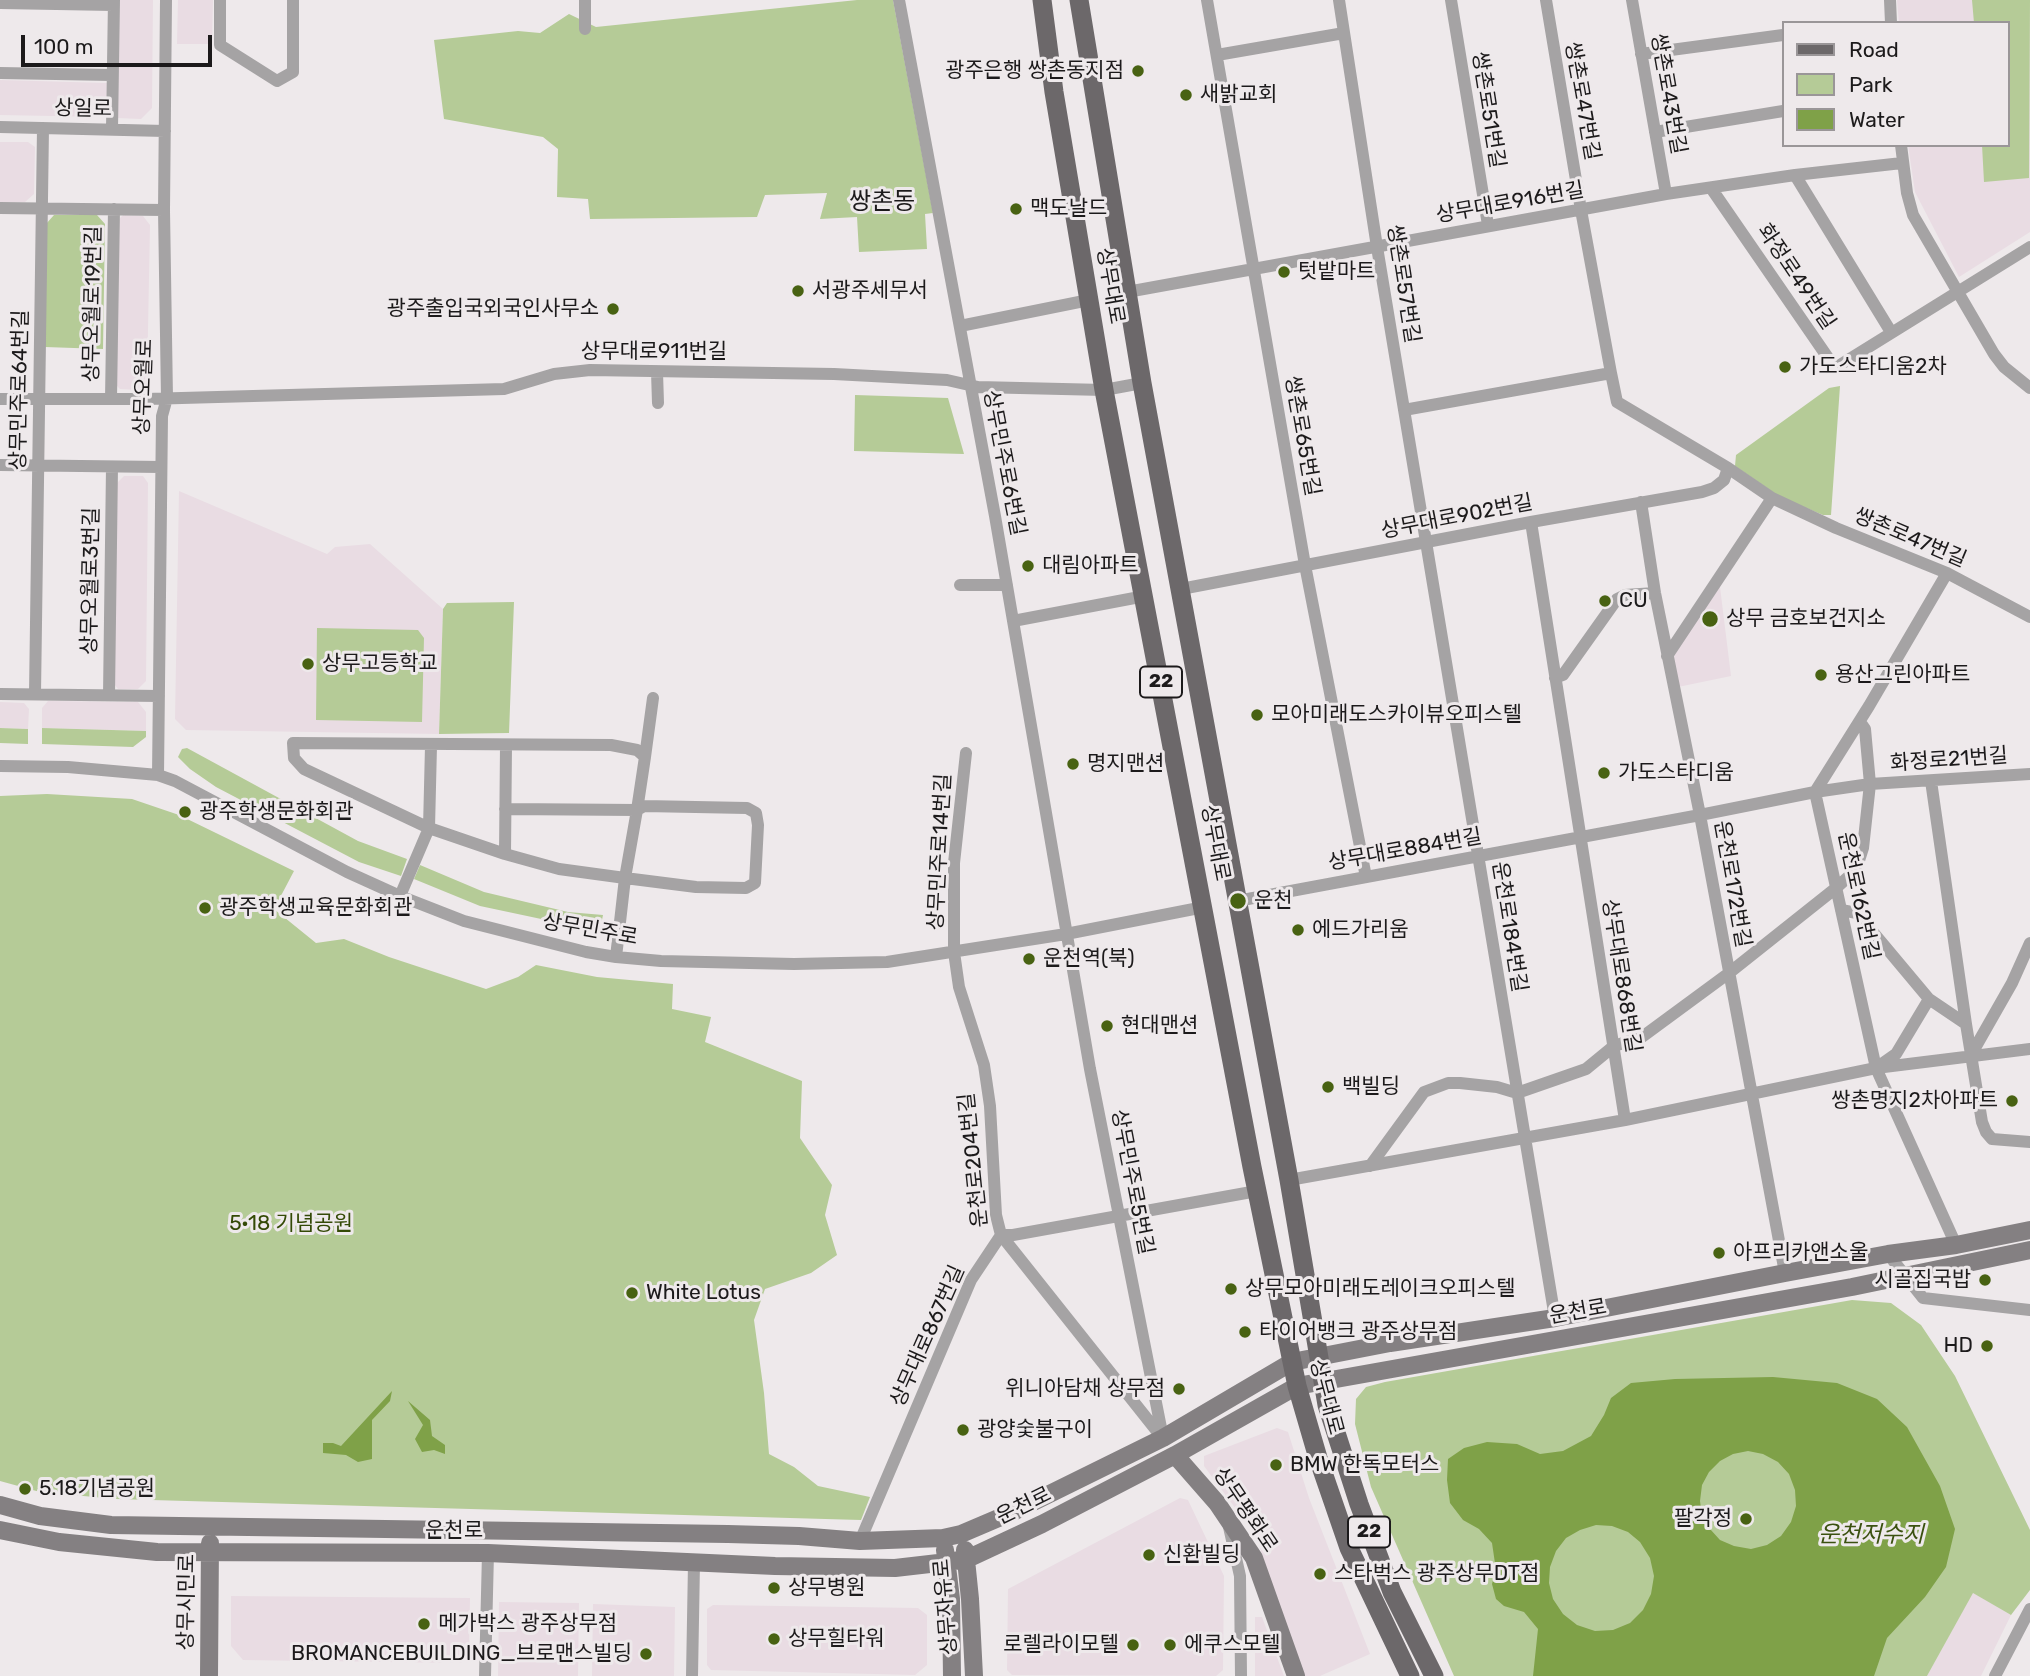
<!DOCTYPE html>
<html>
<head>
<meta charset="utf-8">
<style>
  body { margin:0 }
  #map { position:relative; width:2030px; height:1676px; overflow:hidden; background:#eee9eb; font-family:Rubik,sans-serif }
  canvas { display:block }
  .legend { position:absolute; left:1782px; top:21px; width:228px; height:126px; box-sizing:border-box; background:#eee9eb; border:2px solid #9a9698; margin:0; padding:9px 12px; list-style:none; font-size:21px; color:#1c1a1b }
  .legend li { display:flex; align-items:center; gap:14px; height:35px }
  .legend b { width:35px; border:2px solid #9a9698 }
  .scale { position:absolute; left:21px; top:35px; width:191px; height:32px; box-sizing:border-box; border:4px solid #1c1a1b; border-top:0; padding-left:9px; font-size:21px; line-height:24px; white-space:nowrap; color:#1c1a1b; -webkit-text-stroke:5px #eee9eb; paint-order:stroke }
</style>
</head>
<body>
<div id="map">
<canvas width="2030" height="1676"></canvas>
<ul class="legend">
<li><b style="height:9px;background:#6c686a"></b>Road</li>
<li><b style="height:19px;background:#b5cb97"></b>Park</li>
<li><b style="height:19px;background:#7fa148"></b>Water</li>
</ul>
<div class="scale">100 m</div>
</div>
<script>
const ctx = document.querySelector('canvas').getContext('2d');
ctx.lineJoin = 'round';
function paint(path, color) { ctx.fillStyle = color; ctx.fill(path, 'evenodd'); }
const poly = rows => new Path2D(rows.map(r => 'M' + r).join(''));
function stroke(path, color, width, dash) { ctx.strokeStyle = color; ctx.lineWidth = width; ctx.lineCap = dash ? 'butt' : 'round'; ctx.setLineDash(dash || []); ctx.stroke(path); }
function label(font, color, halo, rows, align = 'center') {
  ctx.font = font + ' Rubik,"Noto Sans KR",sans-serif'; ctx.lineWidth = 6; ctx.setLineDash([]); ctx.textBaseline = 'middle'; ctx.strokeStyle = halo; ctx.fillStyle = color; for (const [text, x, y, turn = 0] of rows) {
    ctx.save(); ctx.translate(x, y); ctx.rotate((+turn || 0) * Math.PI / 180); ctx.textAlign = isNaN(turn) ? turn : align; if (halo) ctx.strokeText(text, 0, 0); ctx.fillText(text, 0, 0); ctx.restore();
  }
}
paint(poly([
  [119,0,153,0,152,108,141,119,117,118],
  [178,0,213,0,212,44,177,44],
  [1897,0,2030,0,2030,232,1959,277,1915,192,1908,145,2007,145,2007,23,1899,23],
  [0,80,107,83,106,117,0,115],
  [0,142,28,142,35,147,34,194,25,202,0,202],
  [123,215,143,216,150,225,147,382,139,390,120,389,114,383,117,221],
  [124,476,143,476,148,483,146,681,138,689,118,689,114,684,117,483],
  [179,491,327,554,335,547,370,544,443,609,439,734,186,730,175,719],
  [1719,579,1731,676,1678,687,1671,659],
  [48,701,138,702,146,712,146,731,42,728,42,708],
  [0,702,24,703,29,709,28,729,0,728],
  [1277,1428,1288,1432,1309,1498,1370,1654,1320,1676,1302,1676,1256,1536,1204,1466,1204,1456],
  [1180,1498,1188,1500,1224,1576,1223,1670,1216,1676,1012,1675,1007,1670,1008,1589],
  [1973,1592,2011,1615,1981,1676,1927,1676],
  [231,1596,470,1598,469,1654,461,1663,243,1660,231,1646],
  [499,1602,579,1603,578,1676,498,1676],
  [593,1604,675,1607,674,1676,592,1676],
  [713,1605,918,1608,927,1615,927,1665,915,1675,711,1670,707,1665,707,1609],
  [1255,1617,1262,1617,1284,1676,1255,1676]
]), '#e9dce3');
paint(poly([
  [857,0,893,0,933,213,925,214,927,249,859,252,857,217,820,219,827,193,765,195,757,217,590,219,588,199,557,197,558,149,543,137,444,119,434,40,518,31,540,33,569,14,596,27],
  [1972,0,2030,0,2029,178,1984,182,1982,145,2007,145,2007,23,1974,23],
  [54,215,97,215,105,224,103,349,45,347,46,224],
  [1840,386,1831,515,1823,515,1780,497,1735,466,1736,455,1829,388],
  [855,395,948,398,964,454,854,451],
  [514,602,509,733,439,734,443,609,447,603],
  [317,628,418,630,424,638,422,722,316,720],
  [0,728,28,729,28,744,0,743],
  [42,728,146,731,146,737,133,747,42,744],
  [187,748,358,841,407,859,401,876,359,862,216,787,190,769,178,757,182,749],
  [47,794,132,799,179,815,294,871,274,909,316,943,344,939,389,957,486,989,518,977,536,965,597,977,673,984,672,1009,711,1017,705,1042,802,1081,800,1138,832,1185,825,1215,837,1255,811,1273,765,1289,754,1320,764,1393,769,1454,794,1467,818,1486,870,1497,861,1520,116,1499,40,1492,0,1481,0,796],
  [420,865,484,892,568,912,603,915,601,925,593,930,480,906,414,879],
  [1852,1300,1891,1303,1921,1325,1955,1376,2030,1530,2030,1590,2011,1615,1973,1593,1927,1676,1454,1676,1371,1487,1355,1424,1356,1399,1366,1387,1385,1382]
]), '#b5cb97');
paint(poly([
  [1773,1377,1837,1383,1877,1399,1907,1427,1940,1486,1955,1529,1946,1567,1925,1597,1887,1638,1874,1676,1533,1676,1538,1629,1524,1612,1504,1606,1496,1599,1492,1584,1496,1570,1492,1543,1479,1529,1463,1520,1450,1503,1447,1480,1448,1459,1464,1448,1487,1442,1517,1444,1540,1454,1563,1451,1591,1436,1604,1415,1611,1398,1631,1383,1675,1379],
  [1748,1451,1763,1454,1778,1462,1789,1474,1795,1490,1796,1506,1791,1522,1781,1536,1767,1545,1751,1549,1734,1546,1720,1540,1710,1529,1702,1516,1700,1501,1702,1485,1709,1472,1720,1461,1733,1454],
  [1596,1525,1612,1526,1628,1532,1640,1542,1650,1558,1654,1576,1651,1594,1643,1610,1630,1623,1613,1630,1595,1631,1577,1625,1563,1614,1553,1599,1549,1583,1550,1567,1556,1551,1566,1538,1580,1530],
  [392,1391,390,1401,372,1420,372,1459,358,1462,346,1455,323,1453,323,1443,333,1443,341,1446],
  [408,1401,430,1420,432,1436,445,1445,445,1454,434,1450,422,1452,415,1439,423,1425]
]), '#7fa148');
stroke(poly([
  [220,0,220,45,277,81,293,72,293,0],
  [899,0,995,516,1090,1069,1163,1438],
  [1207,0,1305,565,1366,877],
  [1339,0,1377,247,1555,1318],
  [1451,0,1488,225],
  [1632,0,1666,194],
  [1890,0,1891,23],
  [0,3,113,5],
  [585,29,585,0],
  [1641,54,1783,35],
  [1217,55,1344,33],
  [0,73,112,75],
  [0,127,165,131],
  [112,129,114,0],
  [1655,132,1783,111],
  [1901,145,1907,193,1913,215,1994,354,2004,367,2030,388],
  [1795,175,1891,332],
  [1711,188,1835,368,2030,247],
  [0,208,164,210],
  [1127,292,1666,194,1795,175,1902,163],
  [960,326,1089,300],
  [657,372,658,403],
  [1611,373,1617,402,1728,468,1772,498,1836,528,1947,573,2030,617],
  [0,399,146,399,504,389,554,374,590,370,834,374,947,380,978,387,1104,390,1142,383],
  [111,399,114,209],
  [1404,410,1611,373,1581,210,1546,0],
  [0,465,161,467],
  [1641,502,1655,593,1700,815,1785,1273],
  [1531,522,1625,1120],
  [1947,573,1869,706,1815,792,1876,1068,1956,1245],
  [960,585,1007,585],
  [1181,589,1531,522,1702,492,1714,488,1724,480,1728,468],
  [1013,621,1145,596],
  [1667,656,1772,498],
  [1555,678,1563,675,1617,599,1625,595,1655,593],
  [0,694,159,696],
  [35,694,43,128],
  [109,695,112,467],
  [966,753,954,863,954,952,959,987,984,1065,990,1106,996,1215,1001,1235,1160,1435],
  [645,757,653,698],
  [0,766,68,767,158,775,175,781,347,872,400,896,464,921,586,952,616,957,661,961,794,964,887,962,1066,934,1204,907],
  [158,775,162,416,167,398,164,210,166,0],
  [1931,781,1966,1024,1982,1122,1986,1132,1992,1139,2030,1142],
  [505,809,637,810,644,806,747,808,756,813,758,825,755,883,746,888,696,887,625,878,559,869,505,854,429,828,304,769,294,758,293,743,611,745,637,750,645,757,637,810,625,878,616,957],
  [505,854,506,746],
  [400,896,429,828,431,746],
  [1237,901,1700,815,1815,792,1870,784,2030,774],
  [1841,910,1857,913,1929,999,1966,1024],
  [1971,1055,2012,983,2030,943],
  [1879,1066,1896,1054,1929,999],
  [1370,1166,1424,1092,1448,1083,1460,1083,1497,1087,1517,1093,1586,1069,1614,1046,1642,1037,1729,973,1836,888,1856,870,1863,848,1870,784,1865,729,1860,722],
  [1289,1180,1625,1120,1876,1068,2030,1049],
  [1888,1254,1923,1298,2030,1310],
  [1229,1527,1240,1576,1241,1676],
  [860,1541,971,1280,1001,1235,1013,1235,1257,1191],
  [485,1676,488,1553],
  [692,1676,694,1563],
  [1995,1676,2030,1609]
]), '#a5a3a4', 12);
stroke(poly([
  [1175,1455,1217,1503,1254,1558,1296,1676],
  [0,1505,40,1516,111,1525,728,1534,799,1536,860,1541,943,1538,961,1534,1015,1511,1163,1438,1292,1362,1390,1343,1555,1318,1785,1273,1888,1254,1956,1245,2030,1230],
  [0,1530,59,1542,157,1552,488,1553,775,1566,895,1568,947,1562,967,1559,1042,1524,1175,1455,1297,1386,1852,1287,2030,1250],
  [945,1550,951,1599,952,1676],
  [965,1550,970,1599,974,1676],
  [209,1676,210,1543]
]), '#848082', 18);
stroke(poly([
  [1042,0,1054,92,1104,390,1252,1167,1297,1386,1318,1458,1349,1548,1410,1676],
  [1079,0,1142,383,1289,1180,1327,1405,1359,1504,1392,1592,1434,1676]
]), '#6c686a', 19);
for (const [x, y, r, color] of [
  [1138,71,7,"#486212"],
  [1186,95,7,"#486212"],
  [1016,209,7,"#486212"],
  [1284,272,7,"#486212"],
  [798,291,7,"#486212"],
  [613,309,7,"#486212"],
  [1785,367,7,"#486212"],
  [1028,566,7,"#486212"],
  [1605,601,7,"#486212"],
  [1710,619,9,"#486212"],
  [308,664,7,"#486212"],
  [1821,675,7,"#486212"],
  [1257,715,7,"#486212"],
  [1073,764,7,"#486212"],
  [1604,773,7,"#486212"],
  [185,812,7,"#486212"],
  [1238,901,9,"#486212"],
  [205,908,7,"#486212"],
  [1298,930,7,"#486212"],
  [1029,959,7,"#486212"],
  [1107,1026,7,"#486212"],
  [1328,1087,7,"#486212"],
  [2012,1101,7,"#486212"],
  [1719,1253,7,"#486212"],
  [1985,1280,7,"#486212"],
  [1231,1289,7,"#486212"],
  [632,1293,7,"#486212"],
  [1245,1332,7,"#486212"],
  [1987,1346,7,"#486212"],
  [1179,1389,7,"#486212"],
  [963,1430,7,"#486212"],
  [1276,1465,7,"#486212"],
  [25,1489,7,"#486212"],
  [1746,1519,7,"#486212"],
  [1149,1555,7,"#486212"],
  [1320,1574,7,"#486212"],
  [774,1588,7,"#486212"],
  [424,1624,7,"#486212"],
  [774,1639,7,"#486212"],
  [1133,1645,7,"#486212"],
  [1170,1645,7,"#486212"],
  [646,1654,7,"#486212"]
]) { const dot = new Path2D(); dot.arc(x, y, r, 0, 2 * Math.PI); ctx.fillStyle = color; ctx.fill(dot); stroke(dot, '#eee9eb', 2.5); }
for (const [x, y, w] of [
  [1161,682,42],
  [1369,1532,42]
]) { const box = new Path2D(); box.roundRect(x - w / 2, y - 15.5, w, 31, 5); ctx.fillStyle = '#eee9eb'; ctx.fill(box); stroke(box, '#1c1a1b', 2); }
label('bold 19px', '#1c1a1b', null, [
  ["22",1161,682],
  ["22",1369,1532]
]);
label('21px', '#1c1a1b', '#eee9eb', [
  ["광주은행 쌍촌동지점",1124,71,"right"],
  ["새밝교회",1200,95],
  ["맥도날드",1030,209],
  ["텃밭마트",1298,272],
  ["서광주세무서",812,291],
  ["광주출입국외국인사무소",599,309,"right"],
  ["가도스타디움2차",1799,367],
  ["대림아파트",1042,566],
  ["CU",1619,601],
  ["상무 금호보건지소",1726,619],
  ["상무고등학교",322,664],
  ["용산그린아파트",1835,675],
  ["모아미래도스카이뷰오피스텔",1271,715],
  ["명지맨션",1087,764],
  ["가도스타디움",1618,773],
  ["광주학생문화회관",199,812],
  ["운천",1254,901],
  ["광주학생교육문화회관",219,908],
  ["에드가리움",1312,930],
  ["운천역(북)",1043,959],
  ["현대맨션",1121,1026],
  ["백빌딩",1342,1087],
  ["쌍촌명지2차아파트",1998,1101,"right"],
  ["아프리카앤소울",1733,1253],
  ["시골집국밥",1971,1280,"right"],
  ["상무모아미래도레이크오피스텔",1245,1289],
  ["White Lotus",646,1293],
  ["타이어뱅크 광주상무점",1259,1332],
  ["HD",1973,1346,"right"],
  ["위니아담채 상무점",1165,1389,"right"],
  ["광양숯불구이",977,1430],
  ["BMW 한독모터스",1290,1465],
  ["5.18기념공원",39,1489],
  ["팔각정",1732,1519,"right"],
  ["신환빌딩",1163,1555],
  ["스타벅스 광주상무DT점",1334,1574],
  ["상무병원",788,1588],
  ["메가박스 광주상무점",438,1624],
  ["상무힐타워",788,1639],
  ["로렐라이모텔",1119,1645,"right"],
  ["에쿠스모텔",1184,1645],
  ["BROMANCEBUILDING_브로맨스빌딩",632,1654,"right"]
], 'left');
label('21px', '#1c1a1b', '#eee9eb', [
  ["쌍촌로43번길",1668,94,80],
  ["쌍촌로47번길",1582,101,80],
  ["상일로",83,109,1],
  ["쌍촌로51번길",1488,110,81],
  ["상무대로916번길",1510,203,-10],
  ["화정로49번길",1796,277,56],
  ["쌍촌로57번길",1403,284,81],
  ["상무대로",1110,286,80],
  ["상무오월로19번길",93,304,-89],
  ["상무대로911번길",654,352],
  ["상무오월로",144,387,-88],
  ["상무민주로64번길",20,390,-89],
  ["쌍촌로65번길",1302,436,80],
  ["상무민주로6번길",1004,463,79],
  ["상무대로902번길",1457,517,-11],
  ["쌍촌로47번길",1910,538,23],
  ["상무오월로3번길",91,581,-89],
  ["화정로21번길",1949,760,-4],
  ["상무대로",1215,843,79],
  ["상무대로884번길",1405,850,-10],
  ["상무민주로14번길",940,852,-87],
  ["운천로172번길",1732,884,80],
  ["운천로162번길",1858,896,78],
  ["운천로184번길",1509,927,81],
  ["상무민주로",590,930,10],
  ["상무대로868번길",1621,976,81],
  ["운천로204번길",974,1160,-96],
  ["상무민주로5번길",1132,1182,79],
  ["운천로",1578,1312,-10],
  ["상무대로867번길",928,1336,-66],
  ["상무대로",1326,1397,75],
  ["운천로",1024,1506,-26],
  ["상무평화로",1245,1510,56],
  ["운천로",454,1531],
  ["상무시민로",187,1602,-89],
  ["상무자유로",946,1607,-95]
]);
label('21px', '#344a06', '#eee9eb', [
  ["5·18 기념공원",291,1224]
]);
label('italic 23px', '#3b5110', '#eee9eb', [
  ["운천저수지",1871,1535]
]);
label('24px', '#1c1a1b', '#eee9eb', [
  ["쌍촌동",882,202]
]);
</script>
</body>
</html>
